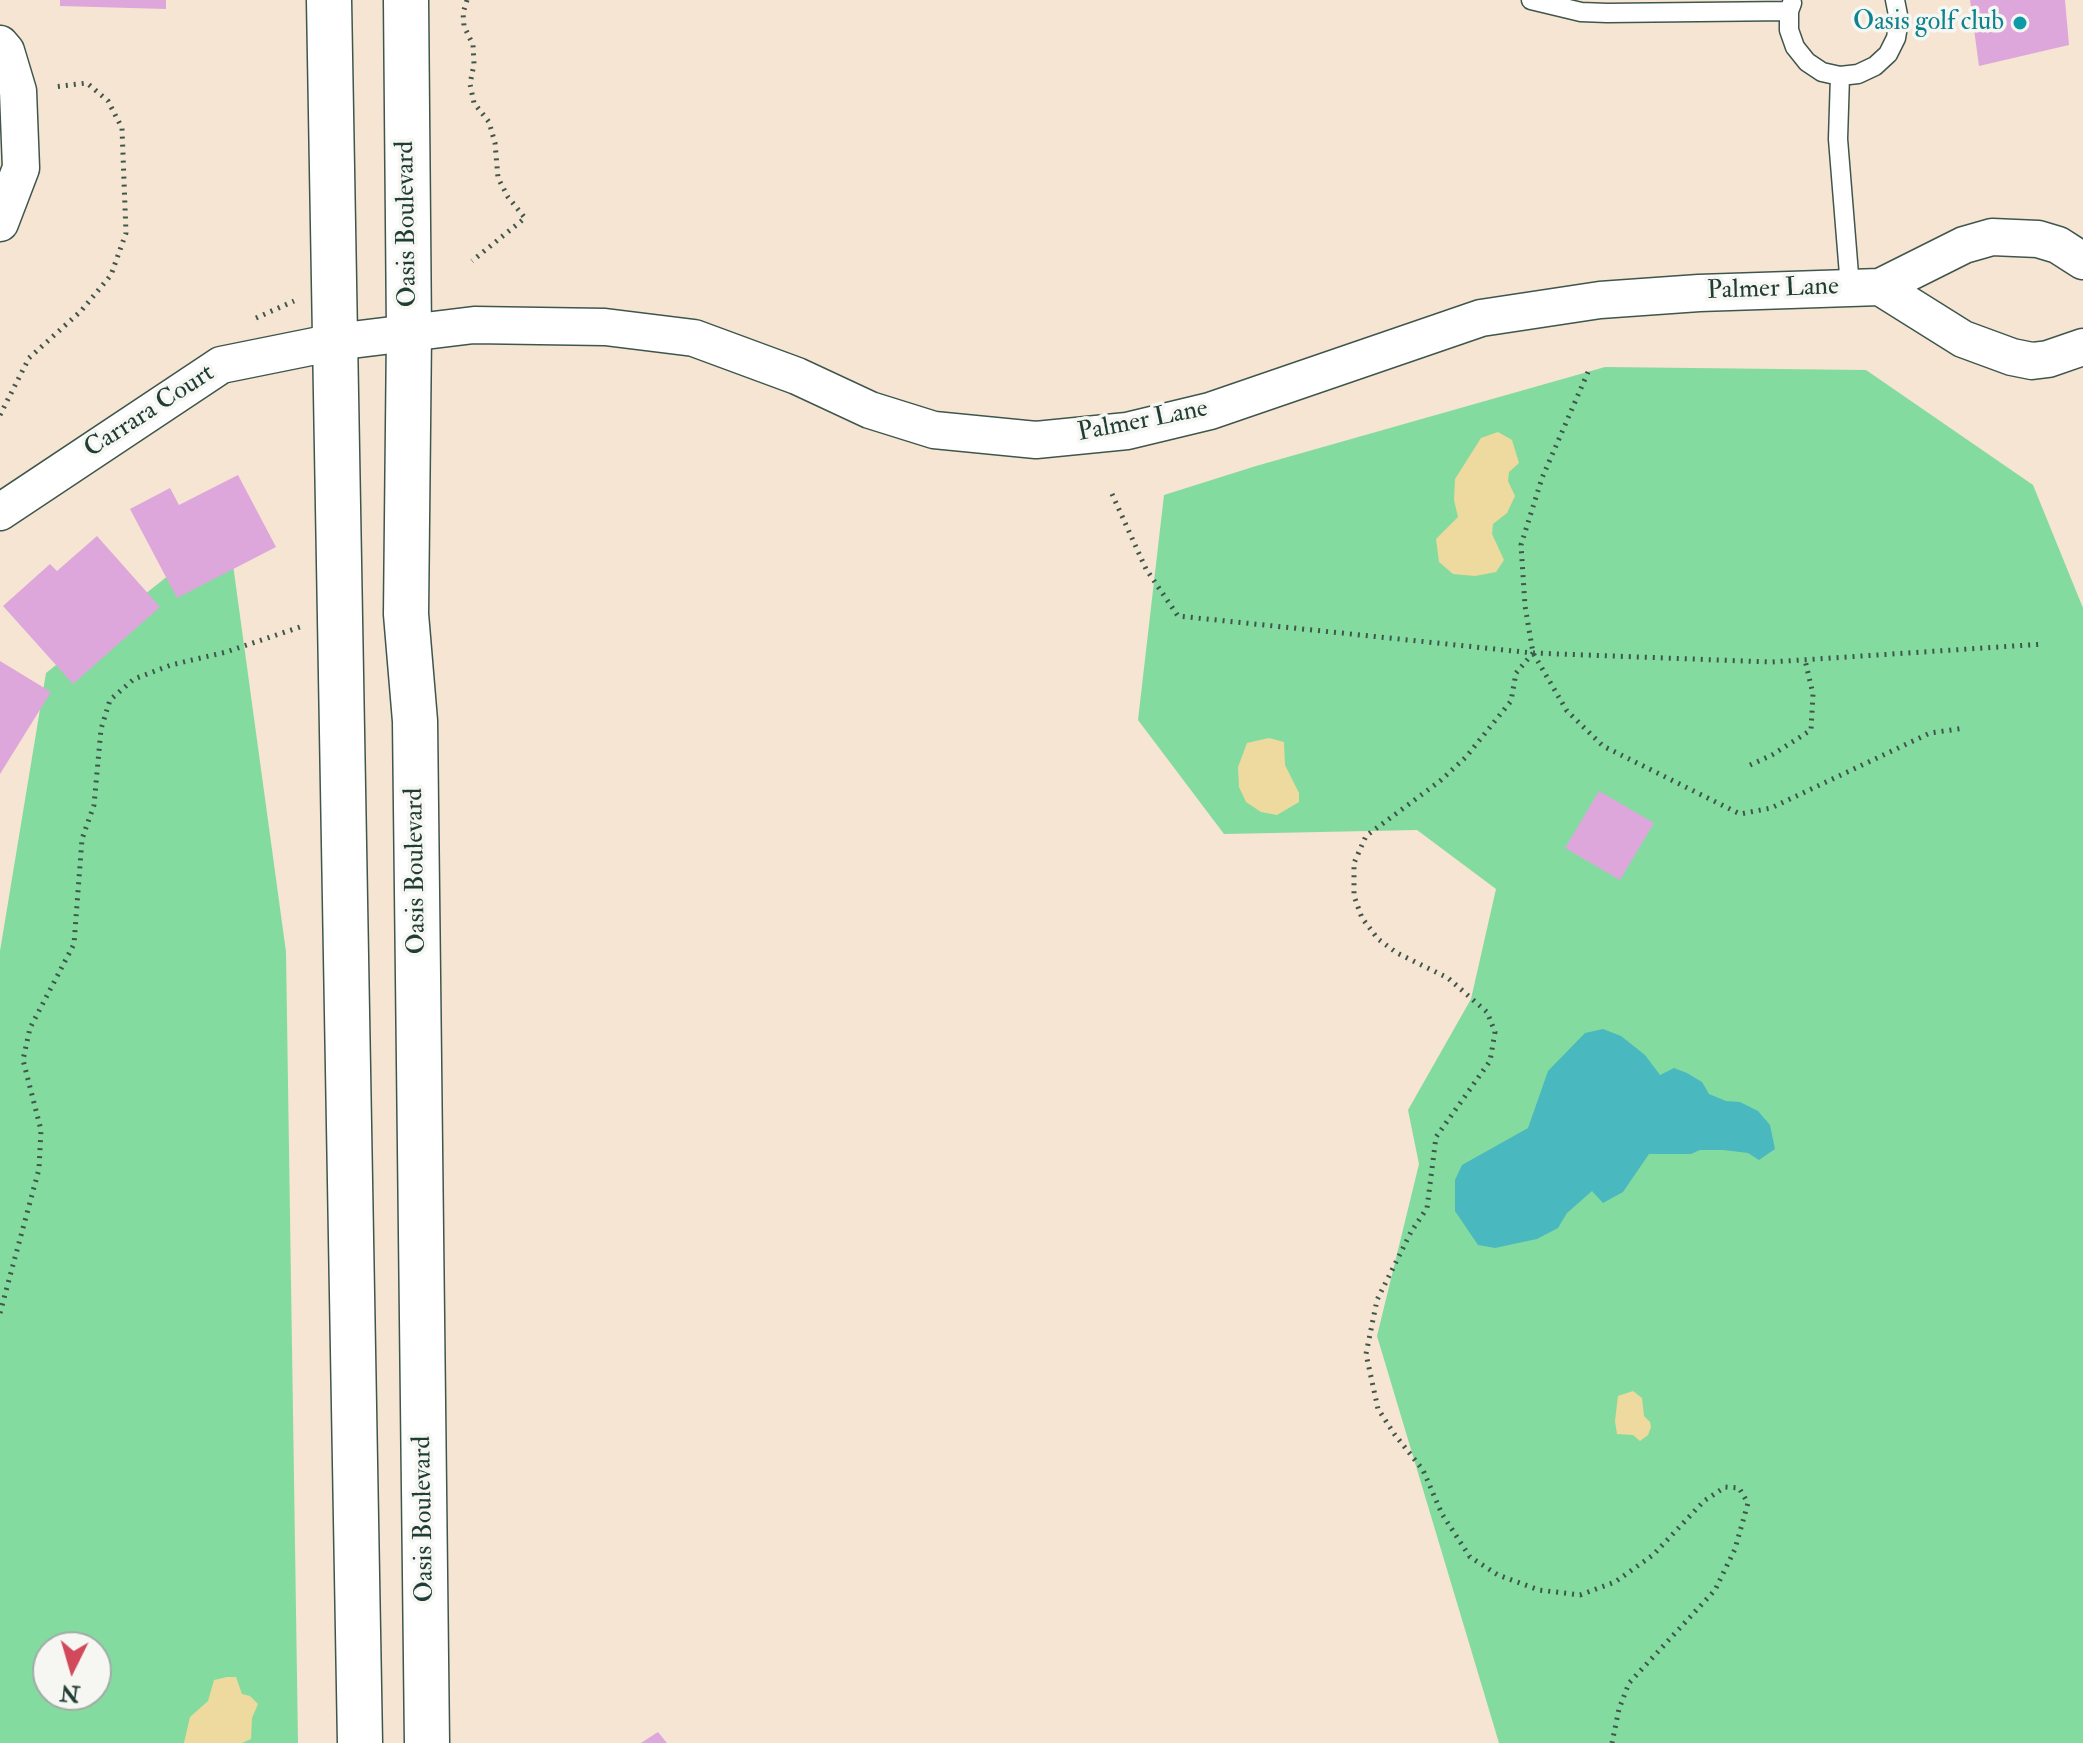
<!DOCTYPE html>
<html>
<head>
<meta charset="utf-8">
<style>
  body { margin:0 }
  #map { position:relative; width:2083px; height:1743px; overflow:hidden; background:#f5e5d2; font-family:"IM FELL Double Pica",serif }
  canvas { display:block }
  .north { position:absolute; left:32px; top:1631px; width:80px; height:80px; box-sizing:border-box; background:#f6f6f2; border:2px solid #a0aca6; border-radius:50%; rotate:185deg; font-size:22px; font-weight:700; line-height:32px; text-align:center; color:#1f3d34 }
  .north::after { content:''; display:block; margin:auto; width:28px; height:36px; background:#d1495b; clip-path:polygon(50% 0,100% 100%,50% 72%,0 100%) }
</style>
</head>
<body>
<div id="map">
<canvas width="2083" height="1743"></canvas>
<div class="north">N</div>
</div>
<script>
const ctx = document.querySelector('canvas').getContext('2d');
ctx.lineJoin = 'round';
function paint(path, color) { ctx.fillStyle = color; ctx.fill(path, 'evenodd'); }
const poly = rows => new Path2D(rows.map(r => 'M' + r).join(''));
function stroke(path, color, width, dash) { ctx.strokeStyle = color; ctx.lineWidth = width; ctx.lineCap = dash ? 'butt' : 'round'; ctx.setLineDash(dash || []); ctx.stroke(path); }
function label(font, color, halo, rows, align = 'center') {
  ctx.font = font + ' "IM FELL Double Pica",serif'; ctx.lineWidth = 7; ctx.setLineDash([]); ctx.textBaseline = 'middle'; ctx.strokeStyle = halo; ctx.fillStyle = color; for (const [text, x, y, turn = 0] of rows) {
    ctx.save(); ctx.translate(x, y); ctx.rotate((+turn || 0) * Math.PI / 180); ctx.textAlign = isNaN(turn) ? turn : align; if (halo) ctx.strokeText(text, 0, 0); ctx.fillText(text, 0, 0); ctx.restore();
  }
}
paint(poly([
  [1605,367,1866,370,2033,485,2083,608,2083,1743,1499,1743,1377,1336,1419,1164,1408,1110,1471,999,1496,889,1417,830,1224,834,1138,720,1164,495,1256,466],
  [228,528,286,952,298,1743,0,1743,0,951,46,673],
  [48,1647,96,1647,96,1695,48,1695]
]), '#84db9f');
paint(poly([
  [1498,432,1512,440,1519,463,1509,472,1508,481,1515,496,1507,513,1493,524,1492,534,1504,560,1496,572,1475,576,1453,574,1439,562,1436,539,1458,517,1454,500,1455,479,1481,438],
  [1269,738,1284,742,1285,765,1299,793,1299,802,1277,815,1261,812,1246,802,1239,787,1238,767,1247,743],
  [1633,1391,1642,1398,1644,1416,1650,1422,1651,1427,1648,1435,1640,1441,1633,1435,1617,1434,1615,1421,1618,1396],
  [227,1677,236,1677,242,1694,250,1696,258,1704,252,1718,251,1739,242,1743,184,1743,190,1717,208,1701,214,1680]
]), '#eeda9e');
paint(poly([
  [1603,1029,1621,1036,1645,1055,1660,1075,1674,1068,1687,1073,1702,1082,1709,1094,1726,1101,1740,1102,1758,1111,1770,1125,1775,1149,1759,1160,1748,1153,1723,1150,1700,1150,1691,1154,1649,1154,1623,1192,1603,1203,1592,1191,1567,1213,1558,1228,1537,1239,1518,1243,1495,1248,1478,1245,1455,1211,1455,1180,1462,1165,1528,1128,1548,1071,1585,1033]
]), '#4ab9bf');
paint(poly([
  [60,0,166,0,166,9,60,6],
  [1970,0,2065,0,2069,45,1979,66],
  [238,475,276,547,177,598,130,509,170,488,179,505],
  [97,536,160,607,73,684,3,606,50,564,57,571],
  [0,661,51,692,0,774],
  [1599,791,1654,823,1620,880,1565,848],
  [658,1732,667,1743,641,1743]
]), '#dea7db');
const lane = poly([
  [1531,0,1581,12,1607,13,1789,11],
  [1792,3,1789,11,1789,30,1795,47,1807,62,1822,72,1840,76,1858,74,1875,66,1888,54,1896,38,1899,20,1895,0],
  [1840,76,1838,139,1850,287]
]);
const street = poly([
  [0,44,6,51,18,91,21,168,0,223],
  [1880,287,1963,339,2012,357,2032,361,2048,359,2083,347],
  [0,512,221,365,335,342,474,325,605,327,694,338,797,376,870,410,934,430,1036,440,1127,431,1210,411,1481,318,1600,300,1699,293,1880,287,1964,245,1992,237,2038,239,2058,245,2083,261]
]);
const secondary = poly([
  [329,0,360,1743],
  [406,0,409,333,406,614,415,721,427,1743]
]);
stroke(lane, '#3f564c', 21);
stroke(street, '#3f564c', 39);
stroke(secondary, '#3f564c', 47);
stroke(poly([
  [467,0,463,13,464,26,473,45,474,64,470,84,474,103,489,122,495,143,498,178,508,197,525,218,472,261],
  [256,318,294,301],
  [1588,372,1542,478,1521,545,1525,606,1533,653,1567,711,1603,746,1740,814,1771,808,1930,733,1965,728],
  [0,415,29,358,81,311,111,275,126,233,122,128,108,101,87,83,53,87],
  [1112,494,1146,569,1178,616,1533,653,1771,662,2044,644],
  [1533,653,1516,673,1511,701,1466,757,1440,781,1366,836,1354,863,1354,896,1362,918,1378,939,1397,953,1448,978,1487,1012,1495,1032,1490,1061,1436,1137,1427,1208,1411,1232,1377,1300,1366,1354,1378,1409,1395,1435,1423,1470,1442,1514,1470,1557,1498,1575,1539,1590,1580,1595,1615,1582,1653,1555,1704,1501,1725,1487,1739,1488,1748,1503,1735,1549,1715,1590,1629,1683,1619,1709,1612,1743],
  [1750,765,1772,755,1811,730,1813,694,1805,660],
  [0,1313,39,1169,41,1130,23,1060,30,1028,74,944,82,839,94,805,101,729,110,700,134,679,171,665,226,652,300,627]
]), '#3f564c', 5, [2, 6]);
stroke(lane, '#fff', 18);
stroke(street, '#fff', 36);
stroke(secondary, '#fff', 44);
for (const [x, y, r, color] of [
  [2020,23,8,"#0f9aa8"]
]) { const dot = new Path2D(); dot.arc(x, y, r, 0, 2 * Math.PI); ctx.fillStyle = color; ctx.fill(dot); stroke(dot, '#f6f6f2', 3); }
label('26px', '#0d838f', '#f6f6f2', [
  ["Oasis golf club",2004,23]
], 'right');
label('26px', '#1f3d34', '#f6f6f2', [
  ["Oasis Boulevard",408,224,-91],
  ["Palmer Lane",1773,290,-2],
  ["Carrara Court",150,412,-33],
  ["Palmer Lane",1143,422,-11],
  ["Oasis Boulevard",417,871,-91],
  ["Oasis Boulevard",425,1519,-91]
]);
</script>
</body>
</html>
